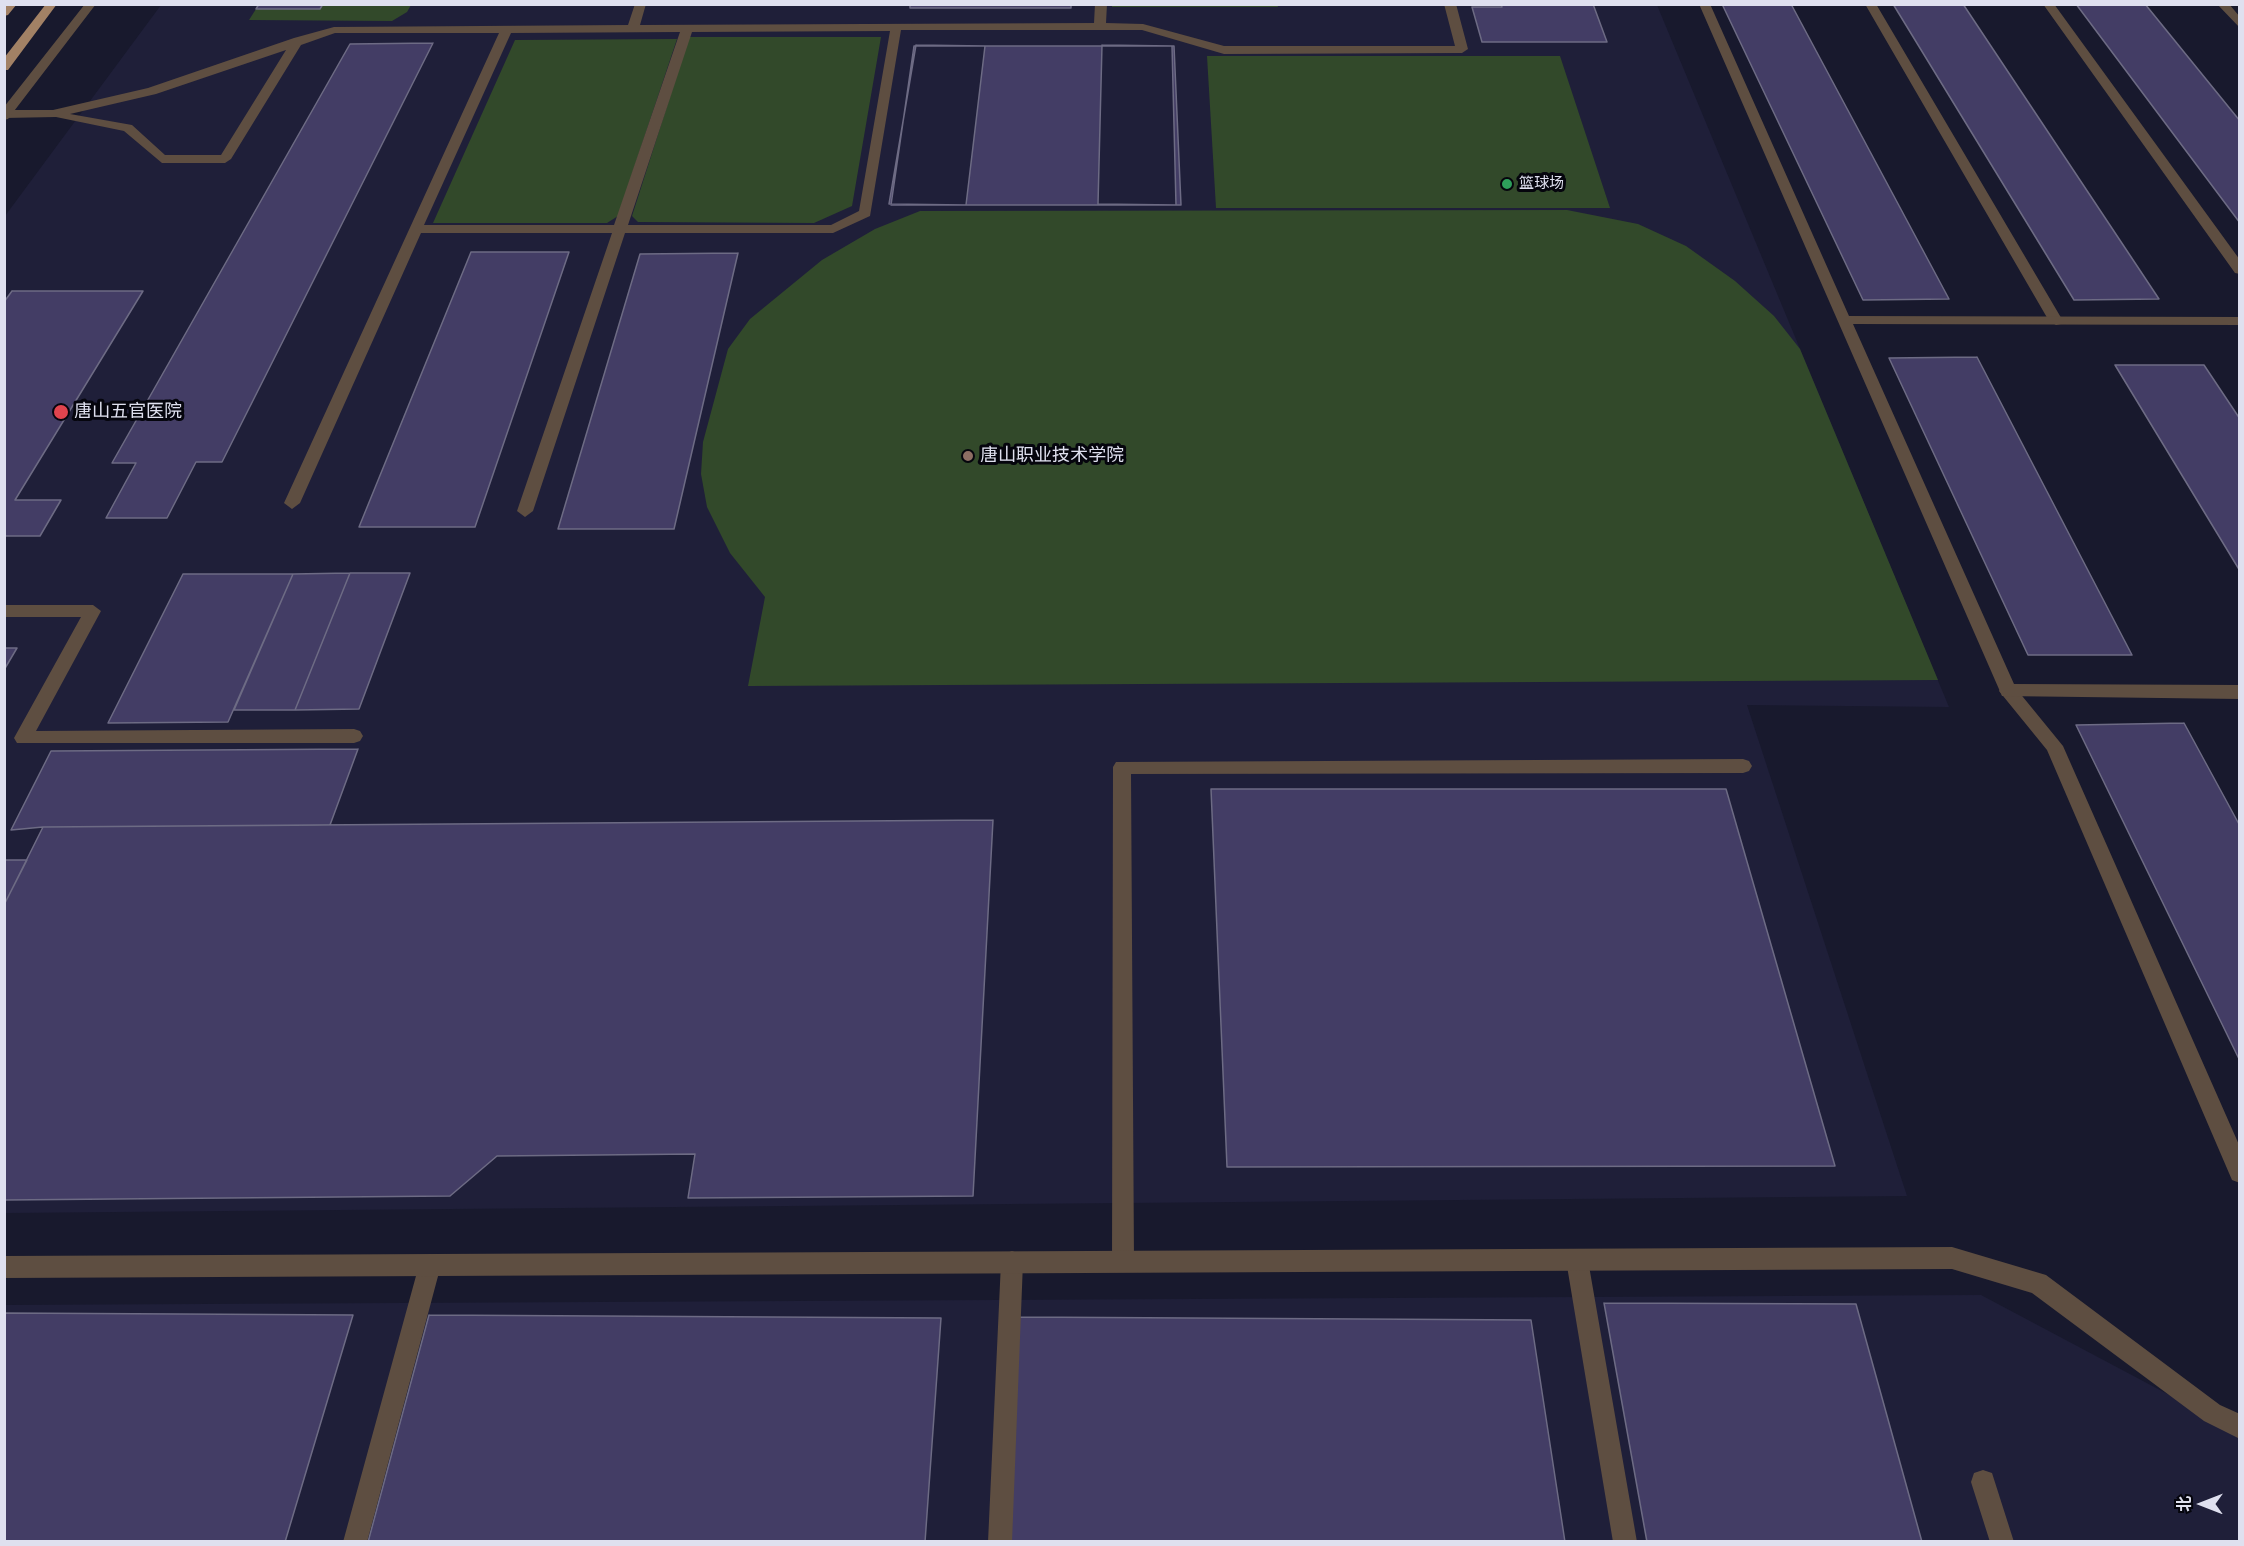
<!DOCTYPE html>
<html>
<head>
<meta charset="utf-8">
<style>
  body { margin:0 }
  #map { position:relative; width:2244px; height:1546px; overflow:hidden; background:#18192d; font-family:"Archivo Narrow","Noto Sans SC",sans-serif }
  canvas { display:block }
  .frame { position:absolute; inset:0; border:6px solid #dfe0ef; pointer-events:none }
  .north { position:absolute; left:2172px; top:1474px; width:60px; height:60px; -webkit-text-stroke:4px #05050d; paint-order:stroke; rotate:270deg; font-size:16px; font-weight:700; line-height:24px; text-align:center; color:#dfe0ef }
  .north::after { content:''; display:block; margin:auto; width:21px; height:27px; background:#dfe0ef; clip-path:polygon(50% 0,100% 100%,50% 72%,0 100%) }
</style>
</head>
<body>
<div id="map">
<canvas width="2244" height="1546"></canvas>
<div class="frame"></div>
<div class="north">北</div>
</div>
<script>
const ctx = document.querySelector('canvas').getContext('2d');
ctx.lineJoin = 'round';
function paint(path, color) { ctx.fillStyle = color; ctx.fill(path, 'evenodd'); }
const poly = rows => new Path2D(rows.map(r => 'M' + r).join(''));
function stroke(path, color, width, dash) { ctx.strokeStyle = color; ctx.lineWidth = width; ctx.lineCap = dash ? 'butt' : 'round'; ctx.setLineDash(dash || []); ctx.stroke(path); }
function label(font, color, halo, rows, align = 'center') {
  ctx.font = font + ' "Archivo Narrow","Noto Sans SC",sans-serif'; ctx.lineWidth = 6; ctx.setLineDash([]); ctx.textBaseline = 'middle'; ctx.strokeStyle = halo; ctx.fillStyle = color; for (const [text, x, y, turn = 0] of rows) {
    ctx.save(); ctx.translate(x, y); ctx.rotate((+turn || 0) * Math.PI / 180); ctx.textAlign = isNaN(turn) ? turn : align; if (halo) ctx.strokeText(text, 0, 0); ctx.fillText(text, 0, 0); ctx.restore();
  }
}
paint(poly([
  [161,5,1657,5,1949,707,1747,705,1907,1196,5,1213,5,216],
  [1981,1295,2239,1432,2239,1541,5,1541,4,1305]
]), '#1f1f39');
paint(poly([
  [323,4,411,5,407,12,392,21,249,20,256,9],
  [1112,5,1277,4,1278,7,1112,7],
  [689,37,881,37,852,206,814,223,638,222,632,216],
  [677,39,618,216,607,223,433,223,515,40],
  [1207,56,1560,56,1610,208,1216,208],
  [1567,210,1638,224,1686,246,1735,281,1774,316,1800,349,1938,680,748,686,765,597,730,553,707,507,701,474,703,442,728,349,750,319,822,260,875,229,920,211]
]), '#32492a');
const building = poly([
  [259,4,323,4,320,9,256,9,259,4],
  [910,4,1071,4,1071,8,910,8,910,4],
  [1501,4,1593,4,1607,42,1482,42,1472,7,1502,7,1501,4],
  [1722,4,1791,4,1949,299,1863,300,1722,4],
  [1893,4,1963,4,2159,299,2074,300,1893,4],
  [2076,4,2145,4,2240,121,2240,223,2076,4],
  [433,43,222,462,196,462,167,518,106,518,136,463,112,463,350,44,433,43],
  [916,45,985,46,966,205,889,204,916,45],
  [1102,45,1172,46,1176,205,1098,204,1102,45],
  [914,46,1174,46,1181,205,891,205,914,46],
  [471,252,569,252,475,527,359,527,471,252],
  [738,253,674,529,558,529,640,254,738,253],
  [12,291,143,291,15,500,61,500,40,536,4,536,4,302,12,291],
  [1977,357,2132,655,2028,655,1889,358,1977,357],
  [2115,365,2204,365,2240,419,2240,571,2115,365],
  [350,573,295,710,234,710,293,574,350,573],
  [350,573,410,573,359,709,295,710,350,573],
  [183,574,293,574,228,722,108,723,183,574],
  [4,648,17,648,4,670,4,648],
  [2184,723,2240,826,2240,1061,2076,725,2184,723],
  [358,749,330,825,43,827,11,830,51,751,358,749],
  [1211,789,1726,789,1835,1166,1227,1167,1211,789],
  [993,820,973,1196,688,1198,695,1154,497,1156,450,1196,4,1200,4,905,43,827,993,820],
  [4,860,27,860,4,905,4,860],
  [1604,1303,1856,1304,1922,1542,1647,1542,1604,1303],
  [4,1313,353,1315,285,1542,4,1542,4,1313],
  [429,1315,941,1318,925,1542,368,1542,429,1315],
  [1018,1317,1531,1320,1565,1542,1008,1542,1018,1317]
]);
paint(building, '#433d65');
stroke(building, '#6d6b84', 1.5);
paint(poly([
  [635,4,646,4,640,25,1094,23,1095,4,1107,4,1106,23,1143,24,1224,46,1455,46,1444,4,1456,4,1468,49,1462,53,1224,54,1142,30,901,30,870,216,833,233,625,233,533,511,525,517,517,511,612,233,421,233,300,503,292,509,284,503,499,33,335,33,301,45,231,159,225,163,162,163,124,131,56,117,4,118,4,110,53,110,148,88,294,38,334,27,628,25,635,4],
  [890,31,859,211,831,225,628,225,692,32,890,31],
  [680,32,614,225,424,225,511,33,680,32],
  [286,50,221,155,165,155,132,125,70,114,156,94,286,50],
  [1865,4,1876,4,2063,321,2061,324,2056,325,2049,321,1865,4],
  [2043,4,2054,4,2240,260,2240,274,2235,273,2043,4],
  [4,605,93,605,101,611,36,731,354,729,360,731,363,736,360,741,354,743,17,743,14,738,81,617,4,617,4,605],
  [2008,684,2014,686,2063,746,2240,1147,2240,1183,2232,1180,2047,750,1999,691,2002,686,2008,684],
  [1743,759,1749,761,1752,766,1749,771,1743,773,1131,774,1134,1261,1131,1269,1123,1272,1115,1269,1112,1261,1113,767,1116,762,1743,759],
  [1577,1249,1585,1252,1588,1260,1637,1542,1613,1542,1566,1260,1569,1252,1577,1249],
  [1012,1251,1020,1254,1023,1262,1012,1542,988,1542,1001,1262,1004,1254,1012,1251],
  [430,1254,438,1257,441,1265,367,1542,343,1542,419,1265,422,1257,430,1254],
  [1983,1470,1992,1473,2014,1542,1990,1542,1971,1482,1974,1473,1983,1470]
]), '#5e4e41');
paint(poly([
  [85,4,96,4,8,119,4,120,4,107,85,4],
  [1699,4,1710,4,1849,316,2240,317,2240,325,1853,324,2014,684,2240,685,2240,699,2002,696,1699,4],
  [2217,4,2229,4,2240,17,2240,28,2217,4],
  [1952,1247,2046,1275,2220,1405,2240,1414,2240,1439,2204,1421,2032,1293,1952,1269,4,1278,4,1256,1952,1247]
]), '#5e4e41');
paint(poly([
  [17,4,8,15,4,16,5,4,17,4],
  [46,4,57,4,8,70,4,70,4,58,46,4]
]), '#a28165');
for (const [x, y, r, color] of [
  [1507,184,6,"#2e9e5b"],
  [61,412,8,"#e0444e"],
  [968,456,6,"#8d6e63"]
]) { const dot = new Path2D(); dot.arc(x, y, r, 0, 2 * Math.PI); ctx.fillStyle = color; ctx.fill(dot); stroke(dot, '#05050d', 2); }
label('15px', '#dfe0ef', '#05050d', [
  ["篮球场",1519,184]
], 'left');
label('18px', '#dfe0ef', '#05050d', [
  ["唐山五官医院",74,412],
  ["唐山职业技术学院",980,456]
], 'left');
</script>
</body>
</html>
